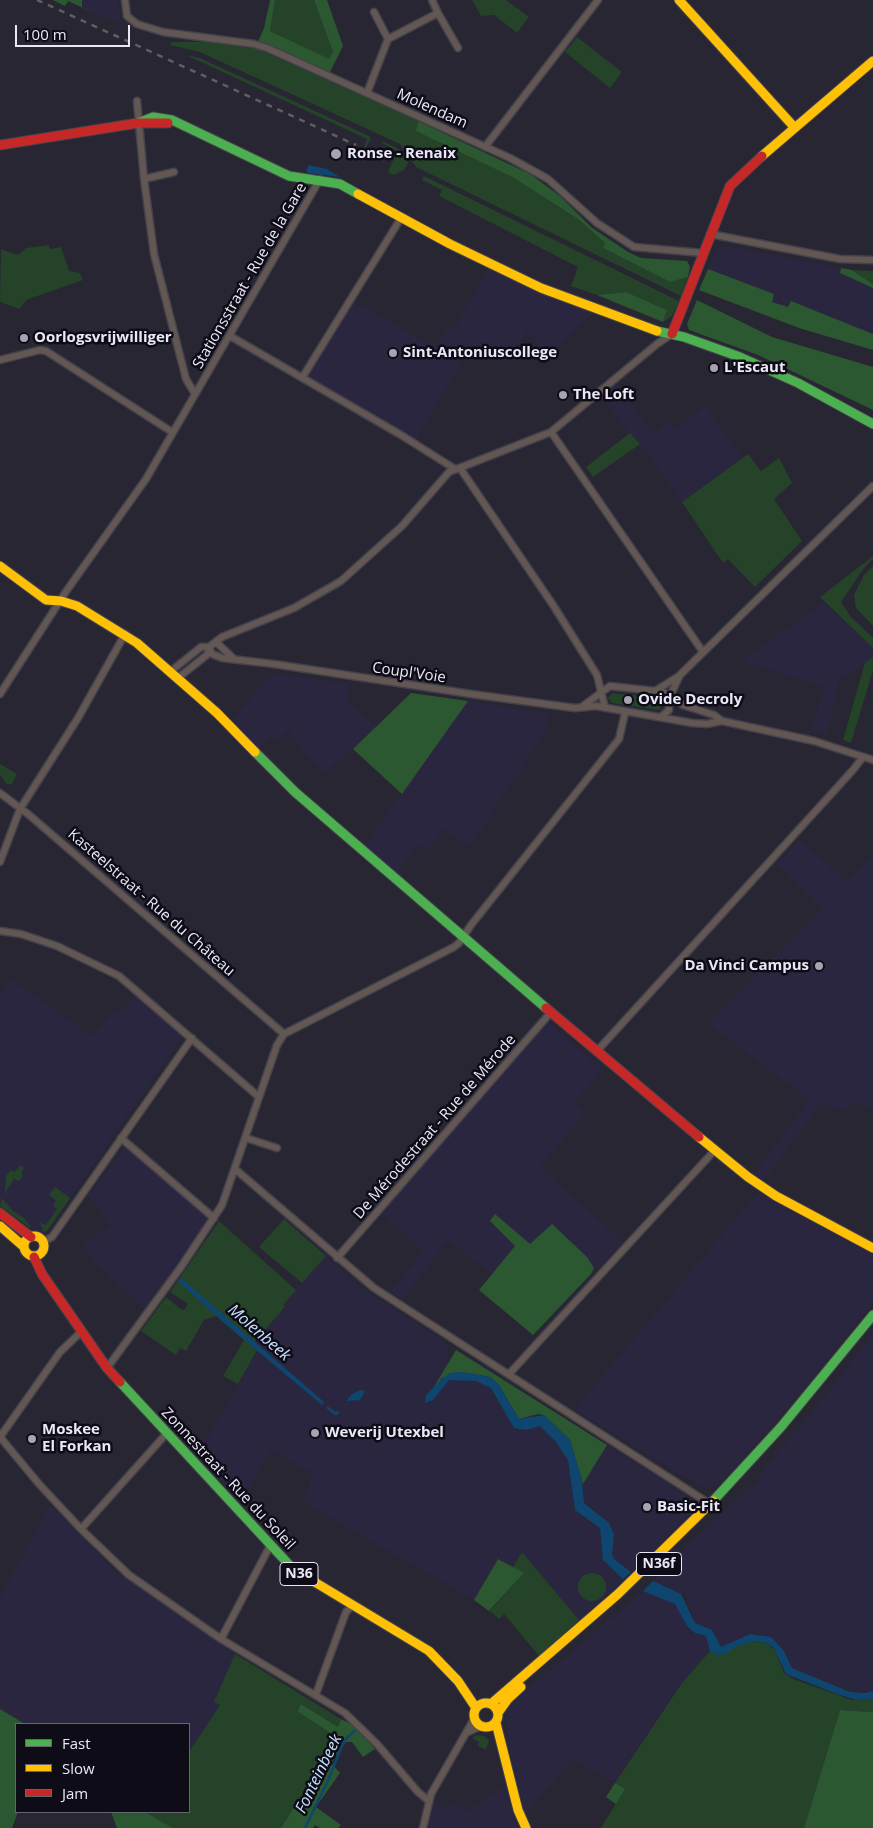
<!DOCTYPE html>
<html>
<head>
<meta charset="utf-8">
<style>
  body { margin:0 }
  #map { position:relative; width:873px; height:1828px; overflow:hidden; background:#282632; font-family:"Open Sans",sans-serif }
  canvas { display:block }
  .legend { position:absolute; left:15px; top:1723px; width:175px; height:90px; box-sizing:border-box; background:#0e0c16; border:1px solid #666470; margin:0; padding:6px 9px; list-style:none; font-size:15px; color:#eae8f7 }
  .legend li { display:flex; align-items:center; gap:10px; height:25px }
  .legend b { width:25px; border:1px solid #666470 }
  .scale { position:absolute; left:15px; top:25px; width:115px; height:22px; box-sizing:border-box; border:2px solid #eae8f7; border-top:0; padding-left:6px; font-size:15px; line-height:18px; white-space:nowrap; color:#eae8f7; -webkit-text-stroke:4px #0e0c16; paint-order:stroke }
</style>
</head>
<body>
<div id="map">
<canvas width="873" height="1828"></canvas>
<ul class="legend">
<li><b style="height:6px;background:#4caf50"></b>Fast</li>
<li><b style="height:6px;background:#ffc107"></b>Slow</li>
<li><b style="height:6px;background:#c62828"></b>Jam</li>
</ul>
<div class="scale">100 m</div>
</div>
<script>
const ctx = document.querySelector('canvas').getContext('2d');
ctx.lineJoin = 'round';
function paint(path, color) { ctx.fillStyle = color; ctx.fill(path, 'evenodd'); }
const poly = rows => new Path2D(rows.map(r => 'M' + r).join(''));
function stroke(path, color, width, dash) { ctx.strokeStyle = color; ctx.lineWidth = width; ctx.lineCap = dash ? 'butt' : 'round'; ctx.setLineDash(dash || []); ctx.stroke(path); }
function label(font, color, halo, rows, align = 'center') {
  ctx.font = font + ' "Open Sans",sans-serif'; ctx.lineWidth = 5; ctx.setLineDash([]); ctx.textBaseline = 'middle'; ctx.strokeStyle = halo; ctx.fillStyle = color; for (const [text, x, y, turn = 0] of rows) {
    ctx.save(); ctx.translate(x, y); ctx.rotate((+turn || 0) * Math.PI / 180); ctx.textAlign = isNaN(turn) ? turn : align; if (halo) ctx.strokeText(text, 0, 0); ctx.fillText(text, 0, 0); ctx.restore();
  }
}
paint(poly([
  [82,0,118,0,121,24,82,7],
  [721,247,731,247,841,268,840,273,873,288,873,334,791,301,788,307,771,301,774,294,708,269,716,249],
  [488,268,540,292,592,313,547,359,527,330,505,363,471,345,415,441,305,379,351,299,436,348,448,328,456,326],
  [617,383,653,435,669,422,675,429,706,406,742,457,682,502,648,454,600,397],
  [824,602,873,648,873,657,840,679,827,734,811,730,824,687,741,661],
  [273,673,349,684,346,699,376,727,325,773,301,750,289,730,277,741,273,736,259,749,231,721],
  [468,701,549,714,547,730,470,846,443,829,428,852,418,845,397,873,364,846],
  [799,840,847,881,873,856,873,1108,854,1101,848,1109,837,1109,822,1102,764,1180,754,1174,810,1100,708,1024,823,909,777,864],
  [10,978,91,1036,118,1009,122,1011,135,995,181,1036,180,1040,45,1234,31,1228,0,1206,0,994],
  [547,1021,602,1069,574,1103,585,1113,540,1167,623,1242,591,1274,594,1268,552,1224,530,1244,491,1221,516,1246,493,1274,447,1241,403,1300,390,1292,424,1251,381,1212],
  [126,1147,208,1218,208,1222,145,1310,94,1261,83,1244,111,1226,88,1195],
  [758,1192,873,1255,873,1302,804,1388,744,1457,716,1486,704,1488,574,1410],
  [326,1256,362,1288,447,1343,449,1380,464,1380,486,1384,491,1388,514,1428,540,1426,556,1442,568,1460,575,1510,600,1528,603,1560,623,1580,579,1620,522,1552,513,1567,497,1559,474,1600,303,1502,313,1473,270,1450,251,1487,238,1498,194,1451,207,1440,257,1351,251,1346,285,1308,282,1305],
  [873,1333,873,1691,855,1693,800,1672,792,1668,784,1651,771,1637,756,1633,748,1634,725,1646,710,1651,682,1683,615,1783,572,1759,525,1814,506,1735,505,1721,508,1706,643,1591,676,1604,688,1628,694,1633,706,1636,710,1650,716,1640,715,1633,709,1628,695,1623,685,1593,681,1594,653,1581,672,1563,689,1542,709,1526,747,1488,750,1490,761,1479,758,1476,818,1405],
  [607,1445,691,1498,694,1503,693,1511,631,1572,614,1559,597,1511,584,1503,583,1484],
  [50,1504,115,1571,235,1654,215,1701,220,1705,189,1752,189,1724,25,1724,0,1709,0,1598],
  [504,1787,517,1828,429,1828,434,1802,443,1810,453,1801,465,1811]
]), '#2b2640');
paint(poly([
  [275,0,314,0,333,52,329,60,270,31],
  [472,0,506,0,529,17,517,33,494,15,481,16],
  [577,37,622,72,610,88,565,52],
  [171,42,207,42,258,49,418,121,417,131,514,178,578,219,605,243,603,248,670,282,688,277,681,296,416,167,400,144,200,52,170,45],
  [186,55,200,58,369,136,371,138,364,152,363,151,367,139],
  [382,141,397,148,405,155,408,163,404,170,394,175,388,172,397,151,382,143],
  [424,176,679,301,672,316,663,322,667,310,626,292,597,295,571,286,578,267,439,196,442,190,422,180],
  [49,245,50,249,61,247,69,271,80,273,83,280,26,300,20,309,0,302,1,249,18,255,26,248],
  [852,270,873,271,873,284,872,283],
  [630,433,640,444,593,477,586,467],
  [748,454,761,471,779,458,792,483,774,499,802,541,755,587,728,559,723,563,682,502],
  [873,556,873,559,863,569,841,602,851,617,873,638,873,648,820,597],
  [873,566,873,626,856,608,854,595,864,575],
  [873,657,873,670,851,743,843,740,865,663],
  [612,693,660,698,664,704,659,710,612,703,608,698],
  [0,764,17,774,12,784,7,784,0,775],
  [20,1165,24,1168,21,1173,23,1175,19,1181,14,1179,6,1191,11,1195,5,1191,6,1176,11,1170,15,1172],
  [55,1187,70,1198,47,1231,43,1232,40,1223,46,1225,57,1209,53,1206,56,1200,49,1195],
  [2,1198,12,1210,24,1218,32,1229,0,1206],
  [284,1219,326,1256,302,1283,259,1247],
  [219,1221,296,1290,283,1305,285,1307,251,1346,257,1350,238,1384,223,1376,244,1340,216,1316,204,1320,186,1351,180,1348,176,1355,141,1331,166,1297,179,1308,184,1310,188,1304,170,1292],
  [522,1552,579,1620,539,1656,504,1614,499,1619,490,1611,523,1574,513,1567],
  '578 1587a14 14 0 1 1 28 0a14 14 0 1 1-28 0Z',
  [746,1640,767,1643,775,1650,784,1673,793,1679,852,1700,873,1699,873,1712,840,1710,804,1828,601,1828,625,1789,615,1783,682,1683,710,1651],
  [235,1654,341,1719,338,1727,301,1704,297,1710,338,1738,281,1828,173,1828,145,1812,189,1812,189,1752,220,1705,214,1702],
  [477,1735,484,1736,489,1740,486,1750,478,1746,479,1742,472,1738]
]), '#254329');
paint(poly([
  [53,0,82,0,82,7,121,25,68,1,65,6],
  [270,0,275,0,270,31,329,59,333,52,314,0,327,0,343,46,329,74,258,42,264,28],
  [418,121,530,174,560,196,591,227,628,252,641,258,687,261,690,267,688,277,670,282,603,248,605,243,578,219,514,178,416,131],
  [841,268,852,270,873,284,873,288,840,273],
  [708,269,774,294,772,302,788,307,791,301,873,334,873,350,799,328,699,290],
  [626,292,667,310,663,322,597,295],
  [697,300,772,337,873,367,873,410,758,355,689,330,687,324],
  [411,693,468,701,402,794,353,749],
  [495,1214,530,1244,552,1224,587,1257,594,1268,591,1274,533,1335,479,1290,515,1246,490,1221],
  [456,1350,607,1445,583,1484,570,1440,544,1415,538,1414,519,1419,499,1385,490,1377,461,1372,442,1378,431,1392],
  [498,1559,524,1573,489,1611,474,1600],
  [301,1704,338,1727,341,1719,353,1725,375,1749,363,1757,352,1742,346,1742,331,1763,340,1773,316,1807,341,1825,338,1828,320,1828,315,1825,313,1828,281,1828,338,1738,297,1711],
  [0,1709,25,1724,16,1724,16,1812,18,1812,12,1828,0,1828],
  [840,1710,873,1712,873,1828,804,1828],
  [615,1783,625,1789,616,1804,606,1797],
  [111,1812,145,1812,173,1828,117,1828]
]), '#2b5831');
paint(poly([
  [309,165,327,169,340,177,308,173,306,170],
  [181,1278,324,1402,322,1405,222,1321,178,1281],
  [461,1372,490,1377,499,1385,519,1419,544,1415,570,1440,582,1481,584,1503,609,1523,614,1535,612,1554,614,1559,631,1572,623,1579,603,1560,600,1528,575,1510,568,1460,556,1442,540,1426,526,1430,514,1428,491,1388,476,1381,449,1380,433,1400,425,1403,426,1395,443,1378,450,1373],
  [361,1390,365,1391,360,1400,346,1401,352,1394],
  [653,1581,681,1594,695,1623,712,1630,721,1647,750,1634,771,1637,784,1651,792,1668,850,1692,865,1693,873,1691,873,1699,856,1700,837,1694,786,1674,774,1648,767,1643,755,1641,735,1647,725,1654,716,1655,710,1651,706,1636,695,1633,687,1626,675,1604,643,1591]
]), '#0f466f');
stroke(poly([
  [328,1408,336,1414,338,1412],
  [305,1828,327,1783,344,1741,354,1731]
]), '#0f466f', 2.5);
const street = poly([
  [125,0,127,16,137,24,163,32,254,44,267,48,510,158,548,179,597,223,634,247,703,253],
  [432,0,438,13],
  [388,39,438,13,458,48],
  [367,93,388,39,374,12],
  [137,101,144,179,154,254,186,379,195,394],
  [485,147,598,0],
  [144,179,174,172],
  [710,234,840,259,873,260],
  [230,336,401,435,455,469],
  [0,360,40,350,46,351,172,432],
  [302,378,401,218],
  [551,432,703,652],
  [460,468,553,605,597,675,605,708],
  [216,642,233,658],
  [209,647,212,654,222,658,274,664,471,694,575,708,596,706,692,723,707,724,722,721],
  [171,671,201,647,209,647],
  [178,678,208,654,209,647,222,637,294,608,341,581,402,526,449,472,551,432,657,344,672,334],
  [655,691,679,676],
  [0,694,67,590,146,479,320,179],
  [583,706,610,686,655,691,663,692,683,705,714,715,722,721,814,741,873,760],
  [661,717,669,710,669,698,680,675,873,486],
  [0,793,28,814,284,1034],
  [0,862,20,809,78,718,125,634],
  [0,931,21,934,57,946,119,976,259,1097],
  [597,1051,853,770,863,757],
  [121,1138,214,1218],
  [246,1138,277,1148],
  [235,1169,374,1288,710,1504],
  [43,1242,52,1237,192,1038],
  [337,1258,551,1012],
  [107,1368,181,1267,222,1205,277,1045,284,1034,454,947,459,943,471,925,619,739,625,713],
  [509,1374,715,1150],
  [0,1437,39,1484,81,1529,129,1575,221,1639,345,1713,377,1744,418,1792,429,1801],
  [0,1437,60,1352,81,1332],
  [81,1529,167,1433],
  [221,1639,270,1546],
  [316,1694,346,1612,352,1606],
  [468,1732,481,1726],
  [423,1828,431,1794,474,1719]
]);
const fast = poly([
  [138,123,153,117,172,120,289,176,340,184,358,194],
  [657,331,684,337,740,357,798,383,873,424],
  [255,752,295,792,546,1008],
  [120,1382,293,1569,308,1578],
  [713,1501,781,1427,873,1315]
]);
const slow = poly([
  [679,0,795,128],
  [762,156,873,61],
  [358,194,450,244,541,288,657,331],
  [0,566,46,600,61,601,77,606,137,643,217,713,255,752],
  [699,1137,748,1177,776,1196,873,1248],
  [0,1226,23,1246],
  '24 1246a10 10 0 1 1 20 0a10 10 0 1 1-20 0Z',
  [308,1578,429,1651,458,1681,476,1708],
  '474 1715a12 12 0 1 1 24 0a12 12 0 1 1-24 0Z',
  [491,1704,618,1594,713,1501],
  [498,1713,508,1699,521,1687],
  [496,1723,518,1810,526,1828]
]);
const jam = poly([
  [0,145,138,123,168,123],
  [672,334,730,186,762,156],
  [546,1008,699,1137],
  [0,1213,31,1237],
  [34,1257,42,1274,107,1368,120,1382]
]);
stroke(street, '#44424d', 9);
stroke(fast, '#44424d', 11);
stroke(slow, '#44424d', 11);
stroke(jam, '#44424d', 11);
stroke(street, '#625752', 6);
stroke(fast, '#4caf50', 9);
stroke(slow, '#ffc107', 9);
stroke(jam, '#c62828', 9);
stroke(poly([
  [37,0,356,145]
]), '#645d60', 2.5, [6, 6]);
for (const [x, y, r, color] of [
  [336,154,6,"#a6a4b2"],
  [24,338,5,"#a6a4b2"],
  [393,353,5,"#a6a4b2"],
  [714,368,5,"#a6a4b2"],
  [563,395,5,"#a6a4b2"],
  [628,700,5,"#a6a4b2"],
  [819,966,5,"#a6a4b2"],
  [315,1433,5,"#a6a4b2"],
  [32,1439,5,"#a6a4b2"],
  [647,1507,5,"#a6a4b2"]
]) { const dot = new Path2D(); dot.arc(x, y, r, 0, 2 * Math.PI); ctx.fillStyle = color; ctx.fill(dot); stroke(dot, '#0e0c16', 2); }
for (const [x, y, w] of [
  [659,1564,45],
  [299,1574,38]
]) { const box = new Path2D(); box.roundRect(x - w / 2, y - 11.5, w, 23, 4); ctx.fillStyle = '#0e0c16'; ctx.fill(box); stroke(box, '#eae8f7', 1); }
label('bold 14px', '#eae8f7', null, [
  ["N36f",659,1564],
  ["N36",299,1574]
]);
label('15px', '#eae8f7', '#0e0c16', [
  ["Molendam",432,109,24],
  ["Stationsstraat - Rue de la Gare",250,276,-60],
  ["Coupl'Voie",409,673,8],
  ["Kasteelstraat - Rue du Château",151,903,41],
  ["De Mérodestraat - Rue de Mérode",435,1127,-49],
  ["Zonnestraat - Rue du Soleil",228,1479,47]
]);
label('bold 15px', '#eae8f7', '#0e0c16', [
  ["Ronse - Renaix",347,154],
  ["Oorlogsvrijwilliger",34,338],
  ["Sint-Antoniuscollege",403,353],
  ["L'Escaut",724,368],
  ["The Loft",573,395],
  ["Ovide Decroly",638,700],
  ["Da Vinci Campus",809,966,"right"],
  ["Moskee",42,1430],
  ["El Forkan",42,1447],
  ["Weverij Utexbel",325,1433],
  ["Basic-Fit",657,1507]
], 'left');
label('italic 16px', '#c4e2fe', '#0e0c16', [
  ["Molenbeek",259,1333,41],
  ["Fonteinbeek",319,1774,-64]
]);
</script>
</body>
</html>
